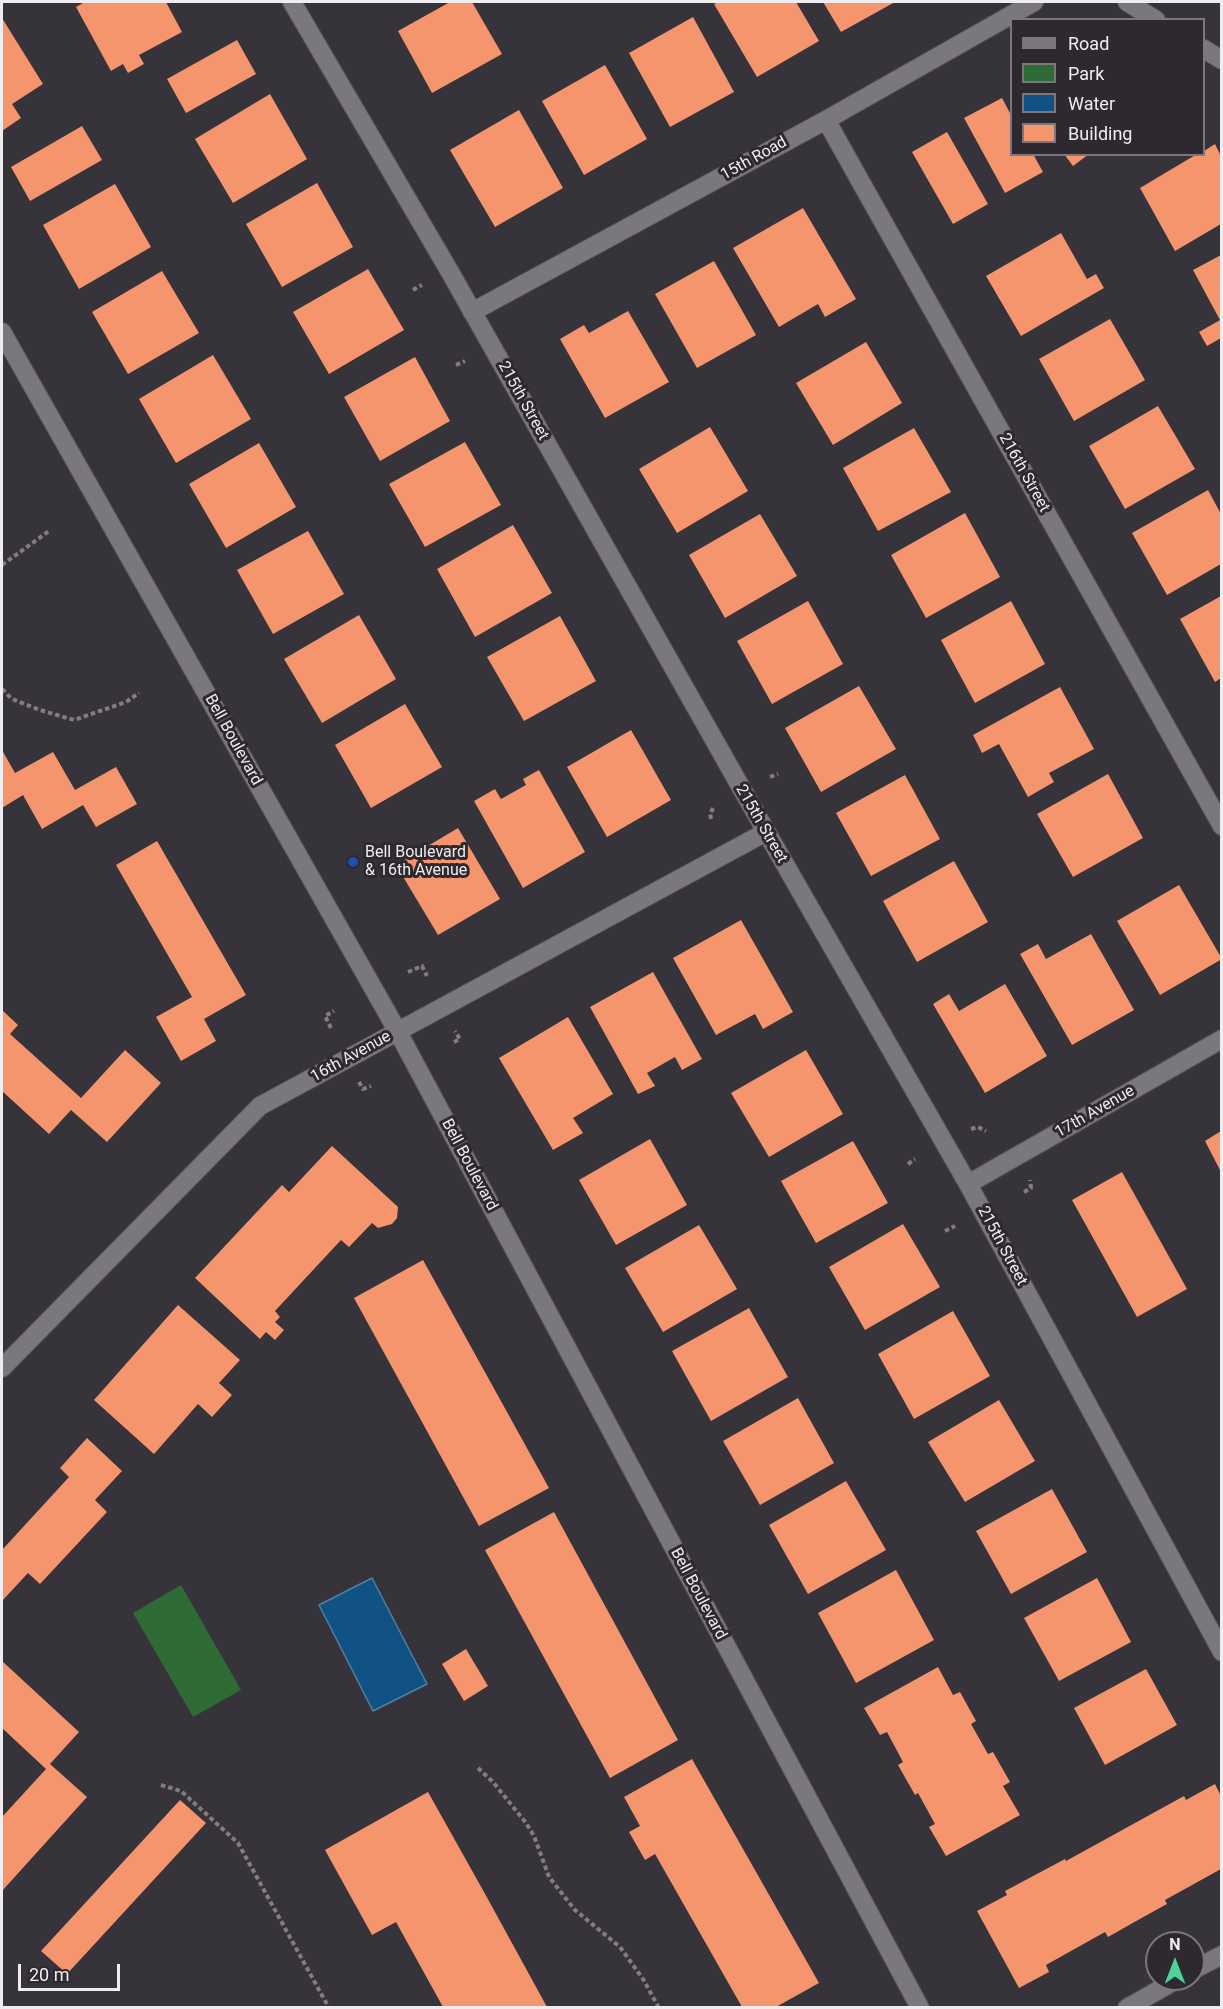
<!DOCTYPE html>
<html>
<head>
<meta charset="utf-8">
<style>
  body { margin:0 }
  #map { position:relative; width:1223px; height:2009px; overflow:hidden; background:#37333a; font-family:Roboto,sans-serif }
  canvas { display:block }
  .frame { position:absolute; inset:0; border:3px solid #f0edf1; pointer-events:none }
  .legend { position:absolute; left:1010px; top:18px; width:195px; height:138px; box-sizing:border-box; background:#2d292f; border:2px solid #7b777d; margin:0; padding:8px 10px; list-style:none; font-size:18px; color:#f0edf1 }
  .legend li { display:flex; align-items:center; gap:12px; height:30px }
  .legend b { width:30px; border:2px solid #7b777d }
  .north { position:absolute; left:1145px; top:1931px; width:60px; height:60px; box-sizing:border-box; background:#2d292f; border:2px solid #7b777d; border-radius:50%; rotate:0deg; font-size:16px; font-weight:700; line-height:24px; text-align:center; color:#f0edf1 }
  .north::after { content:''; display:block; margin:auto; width:21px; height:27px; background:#4dd39a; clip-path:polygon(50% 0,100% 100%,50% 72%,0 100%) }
  .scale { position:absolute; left:18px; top:1964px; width:102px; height:27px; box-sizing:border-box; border:3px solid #f0edf1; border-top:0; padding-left:8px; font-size:18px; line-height:21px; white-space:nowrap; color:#f0edf1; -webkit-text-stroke:4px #2d292f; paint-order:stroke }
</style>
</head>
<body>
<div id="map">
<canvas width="1223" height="2009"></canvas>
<div class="frame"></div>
<ul class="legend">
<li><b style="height:8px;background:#7b777e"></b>Road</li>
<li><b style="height:16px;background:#2f6b35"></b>Park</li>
<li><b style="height:16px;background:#0f5283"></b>Water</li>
<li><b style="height:16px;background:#f4956d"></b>Building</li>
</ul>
<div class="north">N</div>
<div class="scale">20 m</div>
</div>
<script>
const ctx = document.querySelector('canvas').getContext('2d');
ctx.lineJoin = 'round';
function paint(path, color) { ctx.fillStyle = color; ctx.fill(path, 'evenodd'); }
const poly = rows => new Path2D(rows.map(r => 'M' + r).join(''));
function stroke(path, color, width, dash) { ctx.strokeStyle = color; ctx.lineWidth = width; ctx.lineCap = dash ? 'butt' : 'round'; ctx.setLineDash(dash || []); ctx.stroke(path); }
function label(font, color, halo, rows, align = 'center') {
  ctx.font = font + ' Roboto,sans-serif'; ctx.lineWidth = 6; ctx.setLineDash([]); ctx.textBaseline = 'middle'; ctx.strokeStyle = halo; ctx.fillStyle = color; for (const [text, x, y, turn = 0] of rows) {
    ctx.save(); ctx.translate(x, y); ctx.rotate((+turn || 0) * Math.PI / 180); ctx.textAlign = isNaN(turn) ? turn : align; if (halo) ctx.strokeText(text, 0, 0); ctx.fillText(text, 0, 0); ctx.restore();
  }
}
paint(poly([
  [181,1585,241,1690,193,1717,133,1613]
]), '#2f6b35');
const water = poly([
  [372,1578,427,1684,373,1711,319,1605,372,1578]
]);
paint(water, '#0f5283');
stroke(water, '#5280a4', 1.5);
paint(poly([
  [82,2,166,2,182,32,139,55,144,64,128,73,123,64,111,71,76,7,83,3],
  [450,2,472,2,502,54,432,93,398,31],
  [719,2,796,2,819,41,757,77,714,4],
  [823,2,895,2,841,32],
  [693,17,734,92,670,127,629,53],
  [2,18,43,84,12,104,21,118,2,131],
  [237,40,256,74,186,113,167,79],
  [605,65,647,139,584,175,542,101],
  [270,94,307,159,233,203,195,139],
  [1002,98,1011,115,1011,154,1033,154,1043,172,1005,193,964,118],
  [519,110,563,188,495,227,450,150],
  [82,126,102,160,30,201,11,167],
  [947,132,988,204,953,224,912,152],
  [1215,144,1221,156,1221,224,1175,251,1140,188,1197,154,1204,154,1204,151],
  [1064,154,1089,154,1073,166],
  [317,183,353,247,282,287,246,224],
  [115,184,151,247,79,289,43,225],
  [803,208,856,299,825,317,818,304,779,327,733,248],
  [1061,233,1087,279,1096,274,1104,288,1021,336,986,276],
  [1221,255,1221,338,1207,346,1199,332,1220,320,1193,270],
  [714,261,756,335,697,368,655,294],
  [368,269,404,330,329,374,293,312],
  [162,271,199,333,128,374,92,312],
  [628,311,669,382,605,418,560,339,584,325,589,333],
  [1110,319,1145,380,1074,421,1039,359],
  [866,342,902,403,833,445,796,383],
  [213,355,251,419,176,463,139,399],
  [415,357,450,421,380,461,344,397],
  [1158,406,1195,469,1125,509,1089,446],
  [710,427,748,491,677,533,639,469],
  [914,428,951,492,878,531,843,468],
  [465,442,501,505,425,547,389,484],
  [259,443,296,507,226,548,189,484],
  [1208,490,1221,514,1221,564,1167,595,1132,533],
  [965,513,1000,577,926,618,891,555],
  [760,514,797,576,725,618,689,555],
  [513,525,552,593,475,637,437,569],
  [308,531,344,594,273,634,237,570],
  [1221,596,1221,678,1215,682,1180,619],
  [808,601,843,664,772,704,737,641],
  [1011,601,1045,664,975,703,941,640],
  [359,615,396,679,322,723,284,659],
  [560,616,596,681,524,721,487,657],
  [859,686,896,749,821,792,785,728],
  [1060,687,1094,749,1049,773,1054,782,1028,797,999,744,982,753,973,735],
  [405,704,442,767,371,808,335,745],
  [631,730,671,800,607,837,567,767],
  [2,750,15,773,53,752,75,790,116,767,137,804,96,827,83,805,42,829,23,795,2,808],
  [539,770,585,852,523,888,474,801,495,789,501,799,526,785,523,779],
  [1108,774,1143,838,1073,877,1037,814],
  [905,775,940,839,871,876,836,813],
  [458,828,500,899,438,935,396,865],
  [157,841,246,995,204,1019,216,1041,181,1061,156,1017,192,997,116,865],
  [954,861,988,922,917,962,883,901],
  [1179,885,1222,959,1160,995,1117,921],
  [741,920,793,1012,763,1029,755,1014,716,1035,673,958],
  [1091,934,1134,1010,1072,1045,1020,954,1038,944,1046,959],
  [653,972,702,1059,682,1070,675,1057,647,1073,655,1086,638,1094,590,1007],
  [1005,984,1047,1056,985,1093,933,1004,949,994,959,1011],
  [2,1010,18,1025,10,1034,81,1098,125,1050,161,1083,107,1142,71,1110,49,1134,2,1091],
  [568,1017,613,1094,573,1118,583,1133,553,1150,499,1058],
  [806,1050,843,1114,769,1157,731,1093],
  [1221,1131,1221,1172,1205,1141],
  [650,1139,687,1205,616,1245,579,1180],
  [853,1141,888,1203,816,1243,781,1181],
  [332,1146,398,1207,397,1218,392,1224,378,1228,372,1223,349,1247,341,1240,275,1311,280,1317,275,1322,284,1330,275,1340,266,1332,260,1339,195,1278,282,1185,289,1192],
  [1122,1172,1187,1289,1137,1317,1072,1200],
  [903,1224,940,1287,865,1330,829,1267],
  [699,1225,737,1289,663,1332,625,1268],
  [423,1260,549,1488,479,1526,354,1298],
  [178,1305,240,1360,219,1383,232,1395,212,1417,198,1404,154,1454,94,1400],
  [749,1308,788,1377,711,1421,672,1351],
  [953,1311,990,1376,914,1419,878,1354],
  [798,1398,834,1463,760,1505,723,1441],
  [999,1400,1035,1461,965,1502,928,1442],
  [87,1438,122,1471,95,1500,107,1512,40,1584,28,1573,2,1601,2,1550,69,1477,60,1468],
  [846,1481,886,1550,808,1594,769,1525],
  [1052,1489,1087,1552,1011,1594,976,1531],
  [554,1512,678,1740,610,1778,485,1550],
  [896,1570,934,1640,856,1683,818,1613],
  [1097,1578,1131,1642,1059,1681,1024,1618],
  [466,1649,488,1686,464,1701,442,1664],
  [2,1661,79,1732,50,1764,87,1797,2,1891,2,1817,46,1769,2,1728],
  [938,1667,953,1695,960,1692,976,1721,971,1724,988,1754,993,1752,1010,1782,1003,1786,1020,1815,946,1856,929,1827,935,1824,918,1793,915,1795,898,1765,903,1762,887,1732,880,1735,864,1708],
  [1146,1669,1177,1725,1105,1765,1074,1708],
  [692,1759,819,1983,776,2007,742,2007,655,1854,645,1860,629,1832,640,1826,624,1797],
  [1215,1784,1221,1796,1221,1869,1165,1900,1167,1904,1138,1920,1108,1937,1105,1932,1046,1965,1049,1972,1019,1988,977,1911,1007,1895,1005,1891,1065,1859,1066,1861,1184,1796,1186,1800],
  [428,1792,484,1892,547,2007,443,2007,396,1922,372,1935,325,1850],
  [180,1800,206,1823,67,1974,41,1951]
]), '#f4956d');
const minor = poly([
  [292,2,450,272,743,791,968,1184,1222,1652],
  [1127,2,1156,20],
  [1204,49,1222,60],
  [826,120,1222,826],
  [472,312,826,120,1034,2],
  [2,332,398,1032,920,2008],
  [968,1184,1222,1039],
  [2,1368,260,1106,766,832],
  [1193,1970,1222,1955],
  [1127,2008,1178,1979]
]);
stroke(minor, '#555257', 20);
stroke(poly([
  [413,290,422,285],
  [456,365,465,361],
  [2,565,49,531],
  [2,689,12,699,40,710,74,720,126,702,139,693],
  [770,777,778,774],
  [711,819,710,813,714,807],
  [408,972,422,966,427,976],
  [331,1028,325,1016,334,1011],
  [454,1042,460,1039,455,1031],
  [359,1082,363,1089,371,1086],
  [971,1129,978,1127,986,1131],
  [908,1164,915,1159],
  [1024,1192,1031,1188,1030,1180],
  [945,1231,955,1226],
  [478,1768,493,1782,526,1823,534,1836,549,1877,575,1910,620,1947,643,1979,659,2008],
  [161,1785,181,1791,238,1843,329,2008]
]), '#817d83', 4, [4.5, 3]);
stroke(minor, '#7b777e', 18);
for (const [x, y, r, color] of [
  [353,862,6,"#1a4fb4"]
]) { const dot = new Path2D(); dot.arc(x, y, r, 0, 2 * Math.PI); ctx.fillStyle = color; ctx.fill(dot); stroke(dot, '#2d292f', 2); }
label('16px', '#f0edf1', '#2d292f', [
  ["15th Road",754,159,-29],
  ["215th Street",523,401,61],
  ["216th Street",1024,473,61],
  ["Bell Boulevard",233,740,61],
  ["215th Street",761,824,60],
  ["16th Avenue",351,1057,-29],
  ["17th Avenue",1095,1112,-30],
  ["Bell Boulevard",469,1165,62],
  ["215th Street",1002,1246,62],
  ["Bell Boulevard",698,1594,62]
]);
label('16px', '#f0edf1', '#2d292f', [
  ["Bell Boulevard",365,853],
  ["& 16th Avenue",365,871]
], 'left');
</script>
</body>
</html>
